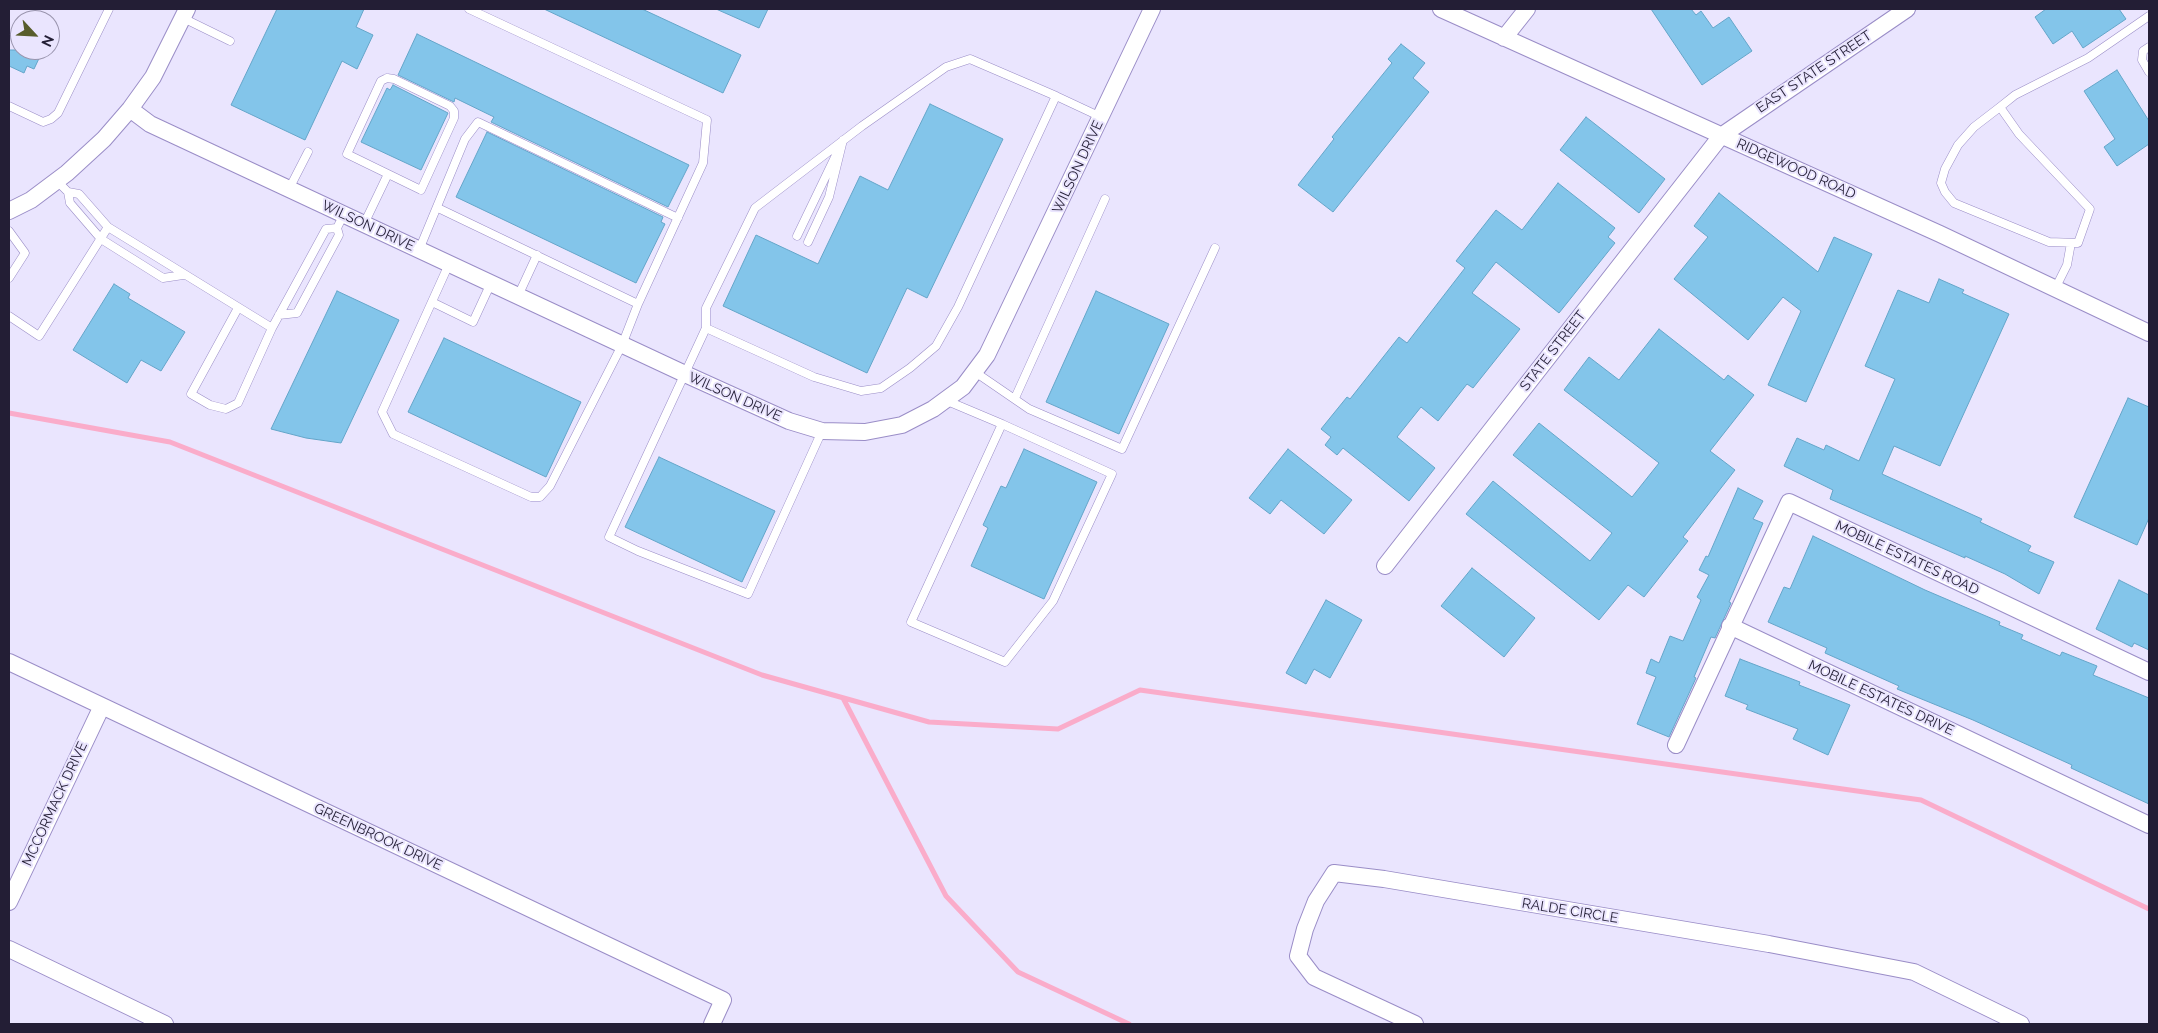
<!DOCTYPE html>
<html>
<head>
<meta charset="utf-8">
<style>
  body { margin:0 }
  #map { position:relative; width:2158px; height:1033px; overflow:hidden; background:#eae5fe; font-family:Raleway,sans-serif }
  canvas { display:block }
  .frame { position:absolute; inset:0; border:10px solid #231e35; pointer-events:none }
  .north { position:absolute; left:10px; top:10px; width:50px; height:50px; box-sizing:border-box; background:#eae5fe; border:1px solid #9a95ae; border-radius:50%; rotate:115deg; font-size:14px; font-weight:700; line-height:20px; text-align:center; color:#231e35 }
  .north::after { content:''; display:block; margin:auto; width:18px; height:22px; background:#585d2b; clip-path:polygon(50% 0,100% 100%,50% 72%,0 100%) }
</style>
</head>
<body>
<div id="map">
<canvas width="2158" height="1033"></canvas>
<div class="frame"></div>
<div class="north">N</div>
</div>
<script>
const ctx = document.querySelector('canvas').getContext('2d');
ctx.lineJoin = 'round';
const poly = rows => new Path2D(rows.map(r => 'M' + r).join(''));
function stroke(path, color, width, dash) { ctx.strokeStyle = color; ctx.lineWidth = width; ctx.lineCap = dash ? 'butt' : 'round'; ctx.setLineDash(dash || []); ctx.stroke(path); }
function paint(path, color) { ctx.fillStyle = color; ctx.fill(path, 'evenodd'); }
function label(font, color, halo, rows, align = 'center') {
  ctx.font = font + ' Raleway,sans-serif'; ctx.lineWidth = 4; ctx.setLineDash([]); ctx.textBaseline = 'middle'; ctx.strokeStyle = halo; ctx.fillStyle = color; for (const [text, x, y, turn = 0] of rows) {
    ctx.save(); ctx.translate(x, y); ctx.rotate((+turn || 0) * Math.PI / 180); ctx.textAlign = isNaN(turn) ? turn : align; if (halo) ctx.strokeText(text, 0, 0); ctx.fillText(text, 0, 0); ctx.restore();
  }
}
stroke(poly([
  [9,413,170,442,762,675,929,722,1058,729,1140,690,1921,800,2149,909],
  [843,698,946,896,1018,972,1129,1024]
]), '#faacca', 5);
const building = poly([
  [277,9,364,9,356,27,373,35,357,69,342,61,305,140,231,105,277,9],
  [544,9,642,9,741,55,723,93,544,9],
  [716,9,768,9,759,28,716,9],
  [1651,9,1691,9,1696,15,1701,11,1713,28,1729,17,1752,51,1702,85,1651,9],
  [2046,9,2119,9,2126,19,2083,48,2072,31,2053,44,2035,17,2046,9],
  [417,34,689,165,668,207,491,122,494,117,455,98,454,102,398,75,417,34],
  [1401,44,1425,63,1413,78,1429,92,1333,212,1298,185,1334,139,1332,137,1392,63,1388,59,1401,44],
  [9,50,43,50,34,69,27,66,24,73,9,66,9,50],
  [2117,70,2149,121,2149,144,2117,166,2104,147,2115,139,2084,91,2117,70],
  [393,85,448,113,421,170,361,142,387,88,390,90,393,85],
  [930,104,1003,139,927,298,907,288,867,373,723,306,756,235,818,264,860,176,888,190,930,104],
  [1586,117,1665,179,1639,213,1560,150,1586,117],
  [487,132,663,217,661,222,665,224,636,283,456,197,487,132],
  [1558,183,1615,228,1608,237,1615,243,1559,313,1496,262,1472,293,1520,329,1473,388,1467,384,1438,421,1421,407,1397,437,1435,468,1409,501,1343,448,1337,455,1325,445,1331,437,1321,429,1347,397,1350,399,1399,337,1407,343,1465,268,1456,261,1496,210,1522,230,1558,183],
  [1719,193,1818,272,1834,237,1872,254,1806,402,1768,385,1801,311,1783,297,1748,340,1674,279,1708,237,1694,226,1719,193],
  [1939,279,1964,290,1962,293,2009,314,1940,466,1894,446,1882,474,1982,519,1980,522,2031,546,2028,551,2054,562,2039,594,2005,574,1965,556,1965,558,1830,499,1833,490,1784,466,1797,438,1824,450,1826,445,1859,461,1895,379,1865,366,1898,290,1929,303,1939,279],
  [114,284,130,294,128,298,185,332,161,371,141,360,127,383,73,350,114,284],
  [337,291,399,320,341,443,306,438,271,429,337,291],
  [1096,291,1169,324,1119,434,1046,402,1096,291],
  [1659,329,1724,380,1728,375,1754,395,1710,451,1735,470,1683,537,1688,541,1644,597,1628,585,1599,620,1466,514,1493,481,1590,561,1612,533,1513,455,1539,423,1632,497,1659,463,1564,390,1589,357,1619,380,1659,329],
  [444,338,581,402,546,477,408,412,444,338],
  [2128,398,2149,407,2149,518,2137,545,2074,517,2128,398],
  [1024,449,1097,482,1044,599,971,566,988,528,983,525,1001,486,1006,488,1024,449],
  [1288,449,1352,500,1324,534,1281,500,1270,514,1249,498,1288,449],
  [659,457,775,511,742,582,625,527,659,457],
  [1738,488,1763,501,1753,519,1763,523,1729,602,1731,603,1715,638,1711,637,1694,677,1696,678,1669,737,1637,724,1656,677,1646,673,1651,659,1659,663,1670,636,1683,641,1701,600,1697,597,1709,575,1699,570,1706,556,1708,557,1738,488],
  [1813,536,1925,590,2000,622,1999,625,2023,635,2021,639,2060,656,2062,652,2097,666,2093,675,2149,698,2149,804,2071,768,2072,765,1973,720,1897,689,1899,686,1825,653,1827,648,1768,622,1784,587,1790,589,1813,536],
  [1472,568,1535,618,1504,657,1441,606,1472,568],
  [2119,580,2149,595,2149,650,2134,643,2132,647,2096,629,2119,580],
  [1326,600,1362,620,1330,678,1314,669,1306,684,1286,673,1326,600],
  [1740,659,1800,682,1799,685,1850,705,1828,755,1793,739,1798,729,1746,709,1748,705,1725,696,1740,659]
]);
paint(building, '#83c5ea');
stroke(building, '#64a5c9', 1);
const service = poly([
  [183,18,230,41],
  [2149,47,2143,51,2142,60,2149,72],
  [387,78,394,79,450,106,454,111,454,118,421,190,347,154,381,81,387,78],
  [9,106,43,122,51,119,58,113,109,9],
  [2000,107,2019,134,2090,209,2078,243,2049,242,1954,203,1945,192,1941,183,1945,169,1958,145,1974,127,2000,107,2015,95,2088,58,2149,16],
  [57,181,68,192,70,203,101,239,163,278,183,275],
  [289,189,308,152],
  [68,192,79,194,108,227,272,328,238,403,226,409,210,405,191,394,238,308],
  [438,208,638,304],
  [364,224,388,174],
  [9,231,25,253,9,278],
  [797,236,837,153],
  [808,242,829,197,843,140],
  [419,250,465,139,478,122,678,218],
  [449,264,382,412,393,434,531,497,540,497,550,486,622,345,638,304,703,163,707,120,469,9],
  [2055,289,2067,265,2071,243],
  [518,296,537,255],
  [432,302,473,322,491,283],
  [279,315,297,313,339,235,337,228,344,214],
  [9,316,39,336,108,227],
  [272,328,326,229,337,228],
  [706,328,706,308,755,208,862,126,946,67,970,59,1056,96],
  [975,372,1029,409,1122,449,1215,248],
  [1015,398,1105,199],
  [945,400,1002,424,911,622,1005,662,1053,601,1112,474,1002,424],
  [822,431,748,594,638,551,609,537,706,328,814,377,861,391,881,388,910,368,936,346,958,307,1056,96,1101,117]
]);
const minor = poly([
  [1441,9,1940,234,2149,333],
  [1504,38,1527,9],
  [130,109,150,124,685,374,789,421,822,431,865,432,902,425,933,409,963,387,987,355,1152,9],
  [9,211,31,200,67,173,104,139,130,109,153,77,187,9],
  [1385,566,1721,136,1907,9],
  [1730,626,2149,825],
  [9,662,723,1000,712,1024],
  [1676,745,1789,502,2149,672],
  [9,902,102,706],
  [9,949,165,1024],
  [1415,1024,1314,977,1298,956,1305,929,1316,901,1334,873,1384,879,1769,944,1914,972,2021,1024]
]);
stroke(service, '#9a8dc7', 9);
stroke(minor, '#9a8dc7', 18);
stroke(service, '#fff', 8);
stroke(minor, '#fff', 16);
label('14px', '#231e35', '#eae5fe', [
  ["EAST STATE STREET",1814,72,-34],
  ["WILSON DRIVE",1078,167,-65],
  ["RIDGEWOOD ROAD",1796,169,24],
  ["WILSON DRIVE",368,226,25],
  ["STATE STREET",1553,351,-52],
  ["WILSON DRIVE",735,397,24],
  ["MOBILE ESTATES ROAD",1907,558,25],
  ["MOBILE ESTATES DRIVE",1881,698,25],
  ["MCCORMACK DRIVE",55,804,-65],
  ["GREENBROOK DRIVE",378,837,25],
  ["RALDE CIRCLE",1570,911,9]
]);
</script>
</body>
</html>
